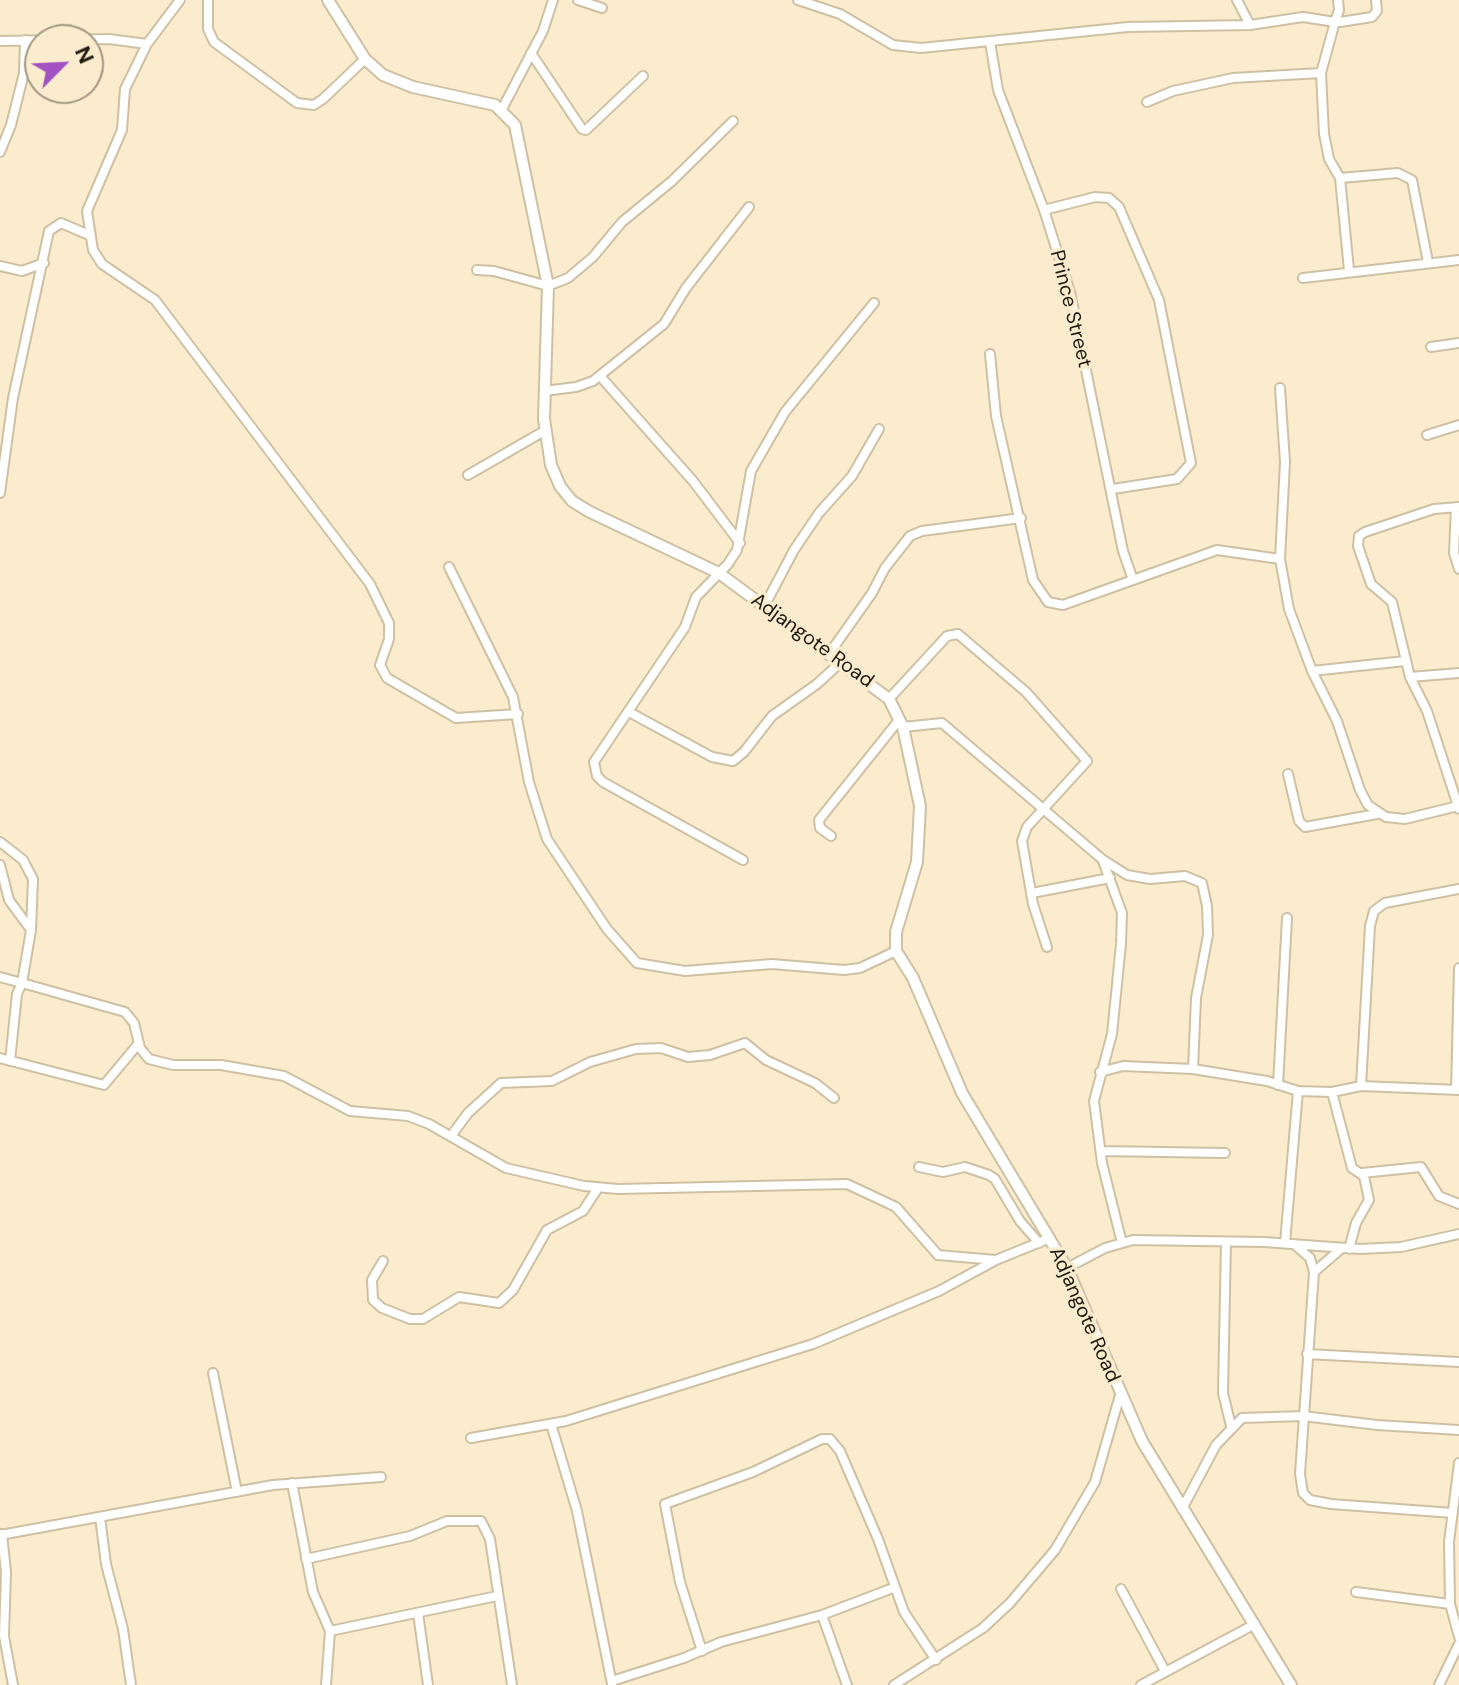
<!DOCTYPE html>
<html>
<head>
<meta charset="utf-8">
<style>
  body { margin:0 }
  #map { position:relative; width:1459px; height:1685px; overflow:hidden; background:#fbecce; font-family:"DM Sans",sans-serif }
  canvas { display:block }
  .north { position:absolute; left:24px; top:24px; width:80px; height:80px; box-sizing:border-box; background:#fbecce; border:2px solid #a39882; border-radius:50%; rotate:66deg; font-size:22px; font-weight:700; line-height:32px; text-align:center; color:#201b10 }
  .north::after { content:''; display:block; margin:auto; width:28px; height:36px; background:#a252c2; clip-path:polygon(50% 0,100% 100%,50% 72%,0 100%) }
</style>
</head>
<body>
<div id="map">
<canvas width="1459" height="1685"></canvas>
<div class="north">N</div>
</div>
<script>
const ctx = document.querySelector('canvas').getContext('2d');
ctx.lineJoin = 'round';
const poly = rows => new Path2D(rows.map(r => 'M' + r).join(''));
function stroke(path, color, width, dash) { ctx.strokeStyle = color; ctx.lineWidth = width; ctx.lineCap = dash ? 'butt' : 'round'; ctx.setLineDash(dash || []); ctx.stroke(path); }
function label(font, color, halo, rows, align = 'center') {
  ctx.font = font + ' "DM Sans",sans-serif'; ctx.lineWidth = 7; ctx.setLineDash([]); ctx.textBaseline = 'middle'; ctx.strokeStyle = halo; ctx.fillStyle = color; for (const [text, x, y, turn = 0] of rows) {
    ctx.save(); ctx.translate(x, y); ctx.rotate((+turn || 0) * Math.PI / 180); ctx.textAlign = isNaN(turn) ? turn : align; if (halo) ctx.strokeText(text, 0, 0); ctx.fillText(text, 0, 0); ctx.restore();
  }
}
const minor = poly([
  [180,0,147,44,125,89,122,130,87,211,93,250,102,264,155,300,370,584,389,623,389,639,380,665,387,678,456,718,518,714],
  [208,0,208,29,214,42,297,103,314,105,323,99,365,59],
  [578,0,602,8],
  [798,0,840,14,893,45,921,48,1128,27,1250,25,1303,17,1335,22,1321,73,1324,134,1329,159,1340,178,1398,173,1412,180,1428,262],
  [1237,0,1250,25],
  [1338,0,1339,10,1335,22,1340,22,1372,17,1377,11,1376,0],
  [0,41,109,39,147,44],
  [990,42,998,90,1044,210,1070,292,1123,551,1133,580],
  [531,53,582,129,586,130,643,76],
  [1147,102,1173,91,1233,78,1321,73],
  [502,109,543,31,553,0],
  [0,152,11,125,24,73,25,40],
  [1340,178,1349,270],
  [1044,210,1095,197,1109,198,1119,207,1159,300,1191,463,1177,479,1113,489],
  [0,266,22,271,44,263],
  [477,270,494,271,548,286,568,278,593,257,622,222,672,181,733,121],
  [1303,278,1459,260],
  [1431,347,1459,343],
  [990,354,996,416,1033,580,1048,602,1063,605,1217,550,1280,559],
  [600,376,693,481,740,543],
  [1280,388,1285,462,1280,559,1289,609,1312,671,1337,721,1360,790,1368,805,1386,817,1405,819,1458,806],
  [544,391,576,387,593,381,664,324,686,288,749,207],
  [1427,435,1459,425],
  [468,475,546,430],
  [0,493,13,398,49,231,61,223,89,235],
  [1456,507,1454,553,1459,569],
  [449,567,513,697,529,782,547,839,607,929,637,963,685,971,772,964,844,970,860,968,896,951],
  [765,605,794,550,819,513,852,476,879,429],
  [829,654,872,593,885,568,910,536,922,531,1021,518],
  [1312,671,1405,661],
  [1410,677,1459,673],
  [889,699,947,636,958,634,1026,692,1087,761,1027,827,1022,841,1033,904,1047,947],
  [629,712,712,757,733,761,744,752,772,716,817,684,841,662],
  [903,727,942,723,1102,859,1127,875,1150,879,1185,876,1202,883,1207,906,1208,935,1196,998,1193,1069],
  [1288,774,1299,821,1305,827,1377,814],
  [1459,809,1427,711,1410,677,1392,602,1371,584,1358,546,1359,536,1365,532,1434,509,1459,507],
  [831,836,820,828,819,820,899,720],
  [0,842,23,860,33,879,31,930,22,983,125,1012,134,1023,140,1048,149,1059,173,1065,221,1065,284,1076,350,1111,408,1116,429,1124,506,1168,584,1186,618,1189,847,1184,896,1207,938,1255,996,1260],
  [743,860,603,782,597,776,594,762,685,627,696,597,728,564,737,550,751,471,785,412,874,303],
  [1103,861,1122,913,1121,944,1112,1034,1094,1101,1102,1163,1122,1243],
  [0,865,9,900,31,930],
  [1032,893,1110,878],
  [0,977,22,983,17,994,10,1061],
  [0,1058,104,1085,139,1043],
  [1100,1072,1123,1066,1193,1069,1267,1081,1298,1091,1332,1092,1361,1086,1370,926,1374,911,1385,903,1459,889],
  [1278,1085,1287,918],
  [1361,1086,1459,1090],
  [1456,1090,1459,968],
  [1332,1092,1352,1168,1364,1176,1369,1200,1356,1223,1349,1249],
  [451,1136,468,1113,501,1083,552,1081,590,1062,636,1049,661,1048,688,1057,710,1055,745,1043,766,1060,815,1083,834,1098],
  [1101,1151,1225,1153],
  [919,1167,943,1172,965,1167,989,1175,995,1179,1020,1221,1039,1243],
  [1362,1173,1421,1167,1439,1196,1459,1204],
  [1226,1242,1223,1393,1231,1426],
  [1285,1243,1298,1091],
  [1294,1244,1310,1258,1314,1272,1300,1474,1303,1493,1310,1500,1331,1504,1453,1513],
  [383,1261,372,1280,373,1300,382,1308,410,1319,423,1319,459,1297,499,1303,513,1290,547,1230,583,1211,598,1188],
  [1067,1268,1105,1248,1133,1240,1264,1242,1360,1249,1401,1247,1459,1234],
  [1314,1272,1342,1248],
  [1307,1354,1459,1362],
  [213,1373,237,1492],
  [551,1424,577,1511,612,1684],
  [471,1438,566,1421,813,1344,939,1291,996,1260,1050,1238],
  [1459,1463,1449,1542,1450,1604,1459,1637],
  [292,1483,313,1592,330,1631],
  [1182,1509,1216,1445,1242,1418,1303,1416,1377,1425,1459,1430],
  [100,1517,106,1564,123,1629,131,1685],
  [2,1534,6,1572,4,1636,13,1685],
  [0,1535,273,1485,381,1477],
  [306,1559,410,1536,447,1521,481,1521,490,1539,512,1685],
  [1121,1589,1165,1671],
  [1356,1592,1450,1604],
  [418,1613,428,1685],
  [822,1615,847,1685],
  [702,1651,680,1582,665,1504,753,1472,822,1439,830,1439,840,1451,878,1539,904,1612,936,1660],
  [612,1681,684,1658,721,1642,822,1615,893,1588],
  [326,1685,330,1631,497,1596],
  [894,1685,983,1628,1010,1603,1055,1550,1095,1482,1120,1395],
  [1141,1685,1255,1624],
  [1439,1685,1459,1644]
]);
const tertiary = poly([
  [328,0,365,59,383,75,413,87,495,105,515,125,548,286,544,419,551,465,560,486,572,501,590,512,719,573,889,699,903,727,920,806,917,862,896,932,896,951,913,978,962,1093,1067,1268,1142,1441,1291,1685]
]);
stroke(minor, '#cec0a3', 12);
stroke(tertiary, '#cec0a3', 14);
stroke(minor, '#fff', 8);
stroke(tertiary, '#fff', 10);
label('20px', '#201b10', '#fbecce', [
  ["Prince Street",1070,309,76],
  ["Adjangote Road",812,641,36],
  ["Adjangote Road",1084,1315,66]
]);
</script>
</body>
</html>
